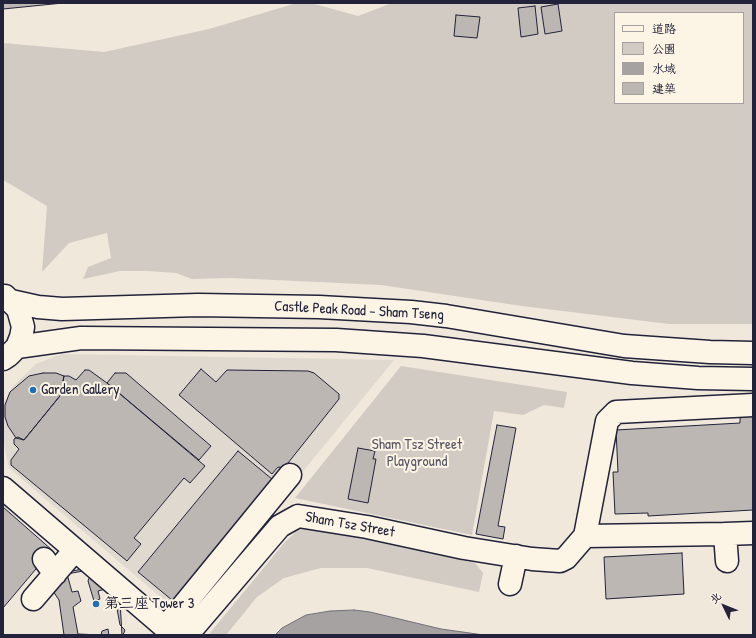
<!DOCTYPE html>
<html>
<head>
<meta charset="utf-8">
<style>
  body { margin:0 }
  #map { position:relative; width:756px; height:638px; overflow:hidden; background:#efe8db; font-family:"Patrick Hand","LXGW WenKai TC",sans-serif }
  canvas { display:block }
  .frame { position:absolute; inset:0; border:4px solid #22223b; pointer-events:none }
  .legend { position:absolute; left:614px; top:12px; width:130px; height:92px; box-sizing:border-box; background:#fcf5e5; border:1px solid #a5a1a1; margin:0; padding:5px 7px; list-style:none; font-size:12px; color:#22223b }
  .legend li { display:flex; align-items:center; gap:8px; height:20px }
  .legend b { width:20px; border:1px solid #a5a1a1 }
  .north { position:absolute; left:704px; top:586px; width:40px; height:40px; -webkit-text-stroke:3px #fcf5e5; paint-order:stroke; rotate:313deg; font-size:11px; font-weight:700; line-height:16px; text-align:center; color:#22223b }
  .north::after { content:''; display:block; margin:auto; width:14px; height:18px; background:#22223b; clip-path:polygon(50% 0,100% 100%,50% 72%,0 100%) }
</style>
</head>
<body>
<div id="map">
<canvas width="756" height="638"></canvas>
<div class="frame"></div>
<ul class="legend">
<li><b style="height:5px;background:#fcf5e5"></b>道路</li>
<li><b style="height:11px;background:#d1cbc3"></b>公園</li>
<li><b style="height:11px;background:#a6a2a2"></b>水域</li>
<li><b style="height:11px;background:#bcb7b3"></b>建築</li>
</ul>
<div class="north">北</div>
</div>
<script>
const ctx = document.querySelector('canvas').getContext('2d');
ctx.lineJoin = 'round';
function paint(path, color) { ctx.fillStyle = color; ctx.fill(path, 'evenodd'); }
const poly = rows => new Path2D(rows.map(r => 'M' + r).join(''));
function stroke(path, color, width, dash) { ctx.strokeStyle = color; ctx.lineWidth = width; ctx.lineCap = dash ? 'butt' : 'round'; ctx.setLineDash(dash || []); ctx.stroke(path); }
function label(font, color, halo, rows, align = 'center') {
  ctx.font = font + ' "Patrick Hand","LXGW WenKai TC",sans-serif'; ctx.lineWidth = 4; ctx.setLineDash([]); ctx.textBaseline = 'middle'; ctx.strokeStyle = halo; ctx.fillStyle = color; for (const [text, x, y, turn = 0] of rows) {
    ctx.save(); ctx.translate(x, y); ctx.rotate((+turn || 0) * Math.PI / 180); ctx.textAlign = isNaN(turn) ? turn : align; if (halo) ctx.strokeText(text, 0, 0); ctx.fillText(text, 0, 0); ctx.restore();
  }
}
paint(poly([
  [62,354,394,360,184,617,9,468,3,440,3,405,12,387,36,364]
]), '#e0d9cf');
paint(poly([
  [297,3,311,3,358,16,392,3,753,3,753,324,669,324,522,306,381,285,232,278,192,279,176,273,148,271,120,271,83,279,88,267,111,258,107,233,69,243,42,272,47,206,3,180,3,43,104,52,209,29],
  [615,13,743,13,743,103,615,103],
  [401,366,567,392,564,408,544,405,523,415,494,411,472,535,295,498],
  [308,527,475,563,483,573,479,592,367,568,321,568,284,578,257,597,226,635,213,635,210,633,285,542,297,531]
]), '#d1cbc3');
const water = poly([
  [354,610,370,612,441,629,484,635,275,635,282,628,306,615,330,611,354,610]
]);
paint(water, '#a6a2a2');
stroke(water, '#716f79', 1);
const building = poly([
  [3,3,63,3,3,9,3,3],
  [558,4,562,31,545,34,541,7,558,4],
  [535,6,538,34,521,37,518,8,535,6],
  [456,15,480,17,477,38,454,36,456,15],
  [201,369,216,382,227,370,308,371,314,373,339,394,339,399,284,468,278,467,272,474,179,395,201,369],
  [85,370,89,370,107,383,205,466,190,483,184,478,134,538,141,544,127,561,11,465,11,460,19,449,14,444,14,439,18,437,24,440,68,386,63,381,64,376,69,376,76,380,85,370],
  [43,373,56,373,64,376,63,381,68,386,24,440,16,438,8,426,5,417,5,405,10,392,29,376,43,373],
  [115,373,126,373,211,446,199,460,107,383,115,373],
  [753,415,753,510,648,516,648,513,615,514,613,472,618,472,616,430,740,423,740,416,753,415],
  [497,425,516,428,498,526,505,527,503,539,476,534,497,425],
  [358,448,375,451,373,459,376,459,368,503,348,499,358,448],
  [238,451,278,484,178,605,138,572,238,451],
  [3,507,52,550,3,608,3,507],
  [682,553,684,594,606,599,604,557,682,553],
  [88,568,120,601,122,635,64,635,59,600,51,588,67,572,88,568],
  [83,571,90,576,88,581,94,601,100,599,98,591,113,587,120,625,125,630,123,635,109,635,108,629,102,631,101,635,78,634,73,607,81,601,78,591,72,592,67,574,83,571]
]);
paint(building, '#bcb7b3');
stroke(building, '#22223b', 1);
const minor = poly([
  [3,488,174,635],
  [585,536,607,421,616,412,753,405],
  [44,559,55,574],
  [727,561,725,534,753,533],
  [510,584,516,556],
  [33,599,75,550],
  [165,628,290,475],
  [187,635,280,526,298,516,367,527,464,548,532,559,560,561,566,558,585,536,725,534]
]);
const major = poly([
  [11,301,38,307,62,309,198,305,319,307,411,312,446,316,624,346,710,352,753,353],
  [17,347,81,338,336,340,423,346,632,373,698,378,753,379],
  [3,359,9,355,17,347,21,337,23,327,18,309,5,296]
]);
stroke(minor, '#22223b', 25);
stroke(major, '#22223b', 25);
stroke(minor, '#fcf5e5', 22);
stroke(major, '#fcf5e5', 22);
for (const [x, y, r, color] of [
  [33,390,4,"#1f6fb2"],
  [96,604,4,"#1f6fb2"]
]) { const dot = new Path2D(); dot.arc(x, y, r, 0, 2 * Math.PI); ctx.fillStyle = color; ctx.fill(dot); stroke(dot, '#fcf5e5', 1.5); }
label('15px', '#22223b', '#fcf5e5', [
  ["Castle Peak Road – Sham Tseng",359,311,3],
  ["Sham Tsz Street",350,525,10]
]);
label('15px', '#22223b', '#fcf5e5', [
  ["Garden Gallery",41,390],
  ["第三座 Tower 3",104,604]
], 'left');
label('15px', '#575564', '#fcf5e5', [
  ["Sham Tsz Street",417,445],
  ["Playground",417,462]
]);
</script>
</body>
</html>
